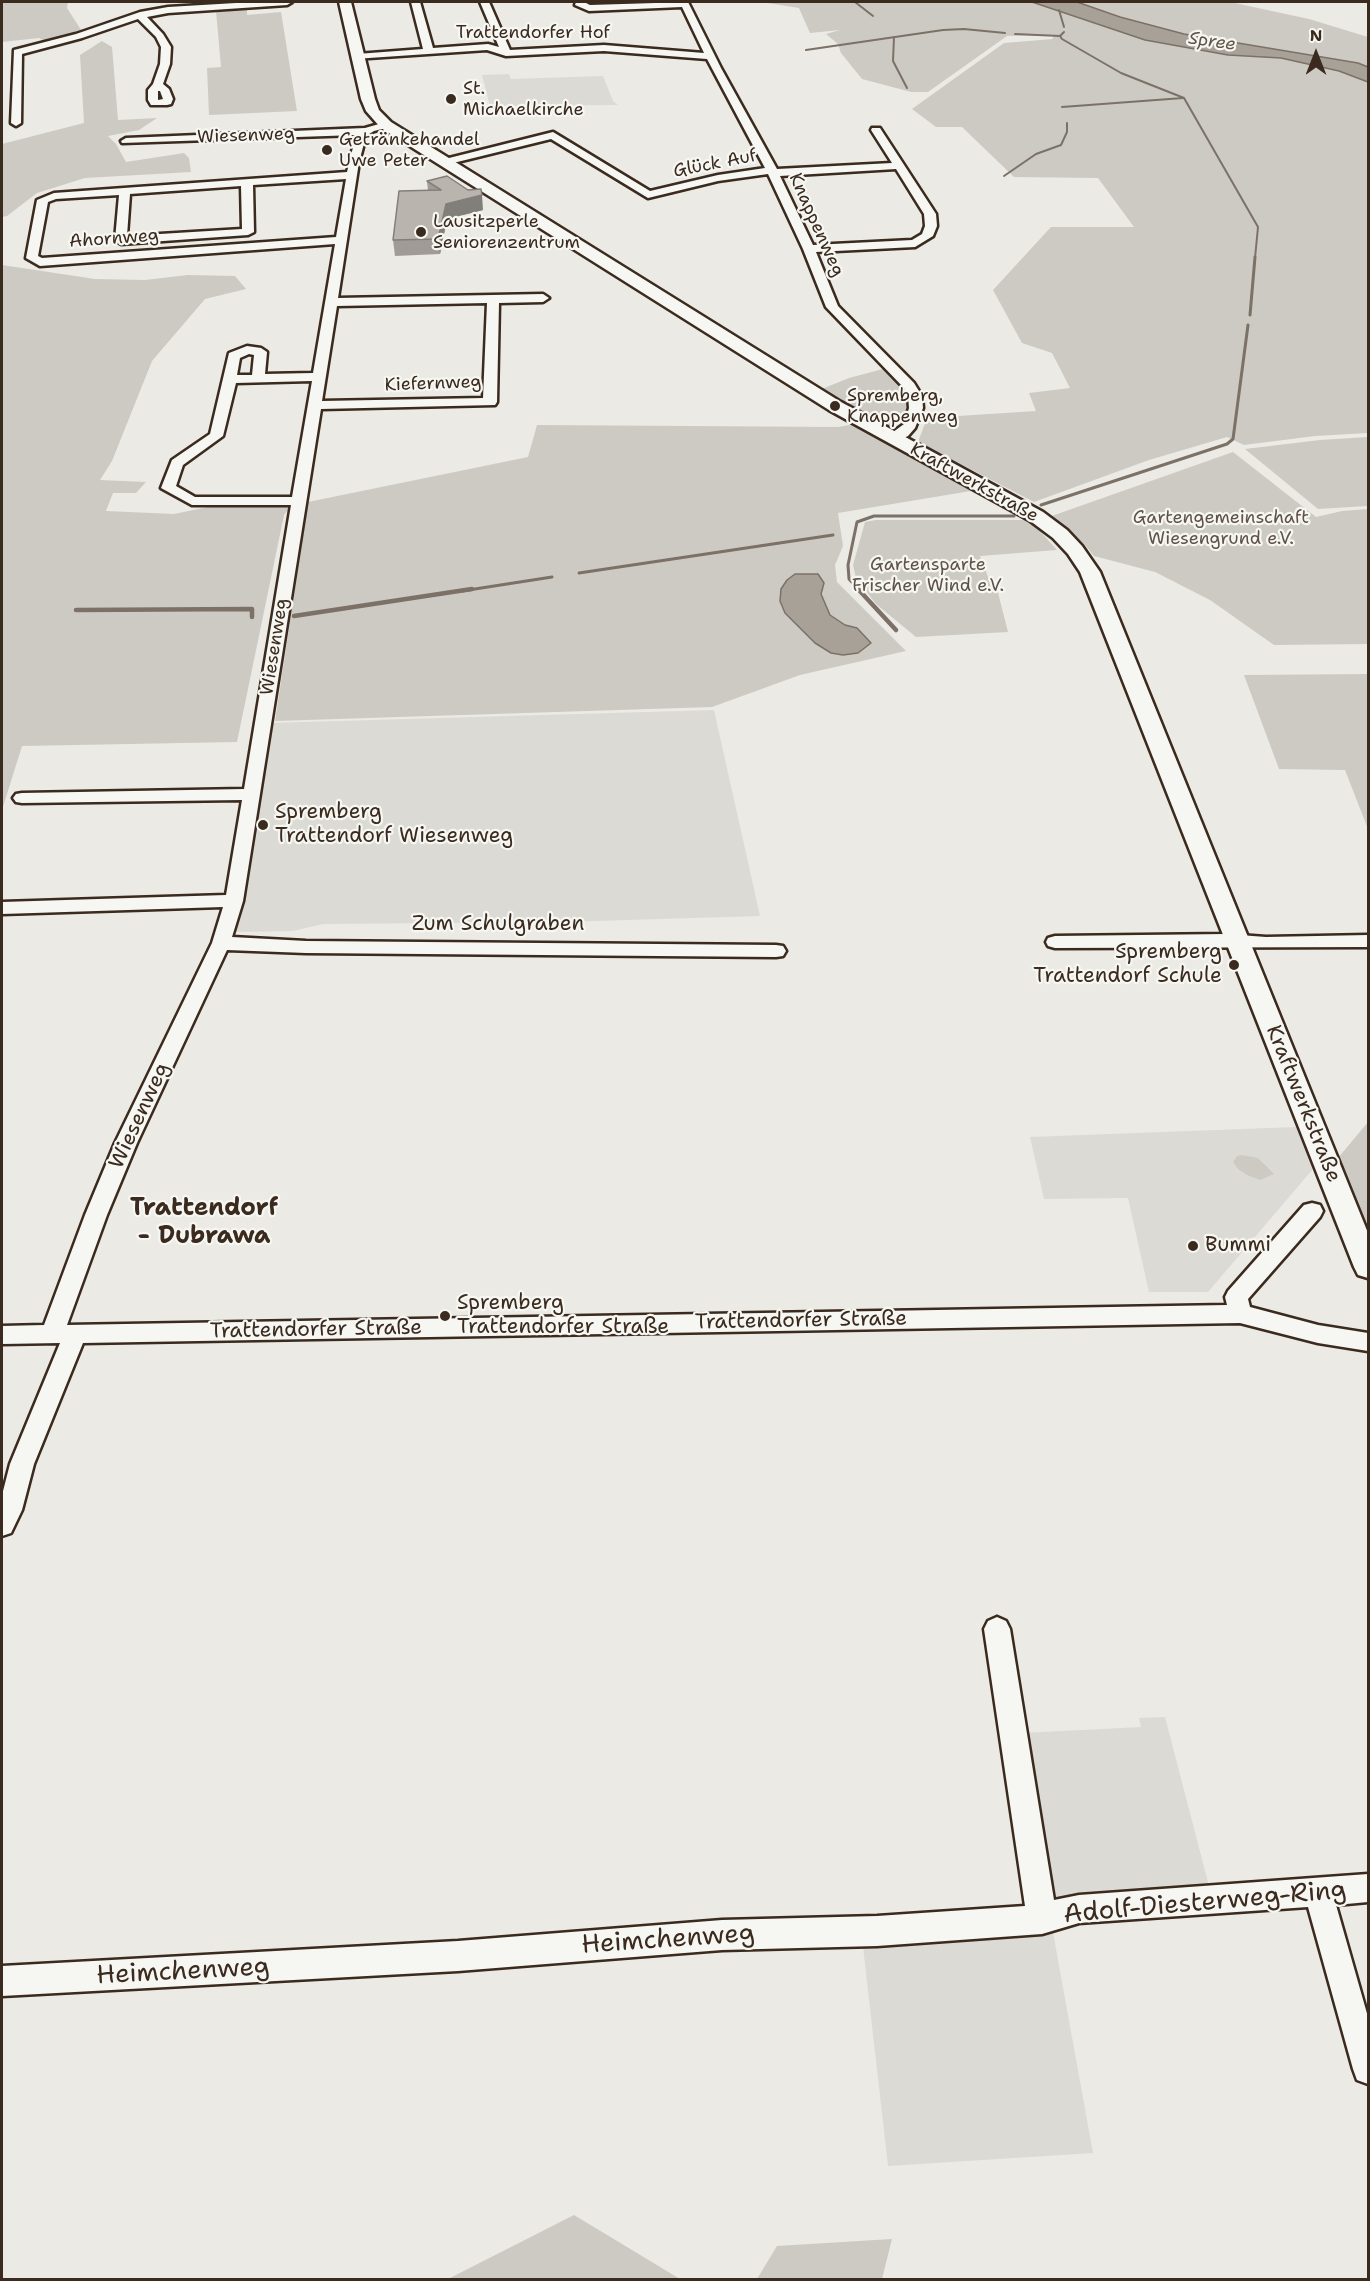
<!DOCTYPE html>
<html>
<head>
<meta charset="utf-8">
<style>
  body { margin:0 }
  #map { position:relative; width:1370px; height:2281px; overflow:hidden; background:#ebeae5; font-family:"Shantell Sans",sans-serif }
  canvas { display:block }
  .frame { position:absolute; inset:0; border:3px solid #3b2a1e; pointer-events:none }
  .north { position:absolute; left:1286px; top:24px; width:60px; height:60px; -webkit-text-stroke:4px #f6f6f2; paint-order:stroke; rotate:0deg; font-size:16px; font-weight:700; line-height:24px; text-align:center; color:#3b2a1e }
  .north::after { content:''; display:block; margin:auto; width:21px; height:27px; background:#3b2a1e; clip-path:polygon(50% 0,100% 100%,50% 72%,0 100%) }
</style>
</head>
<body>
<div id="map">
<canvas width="1370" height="2281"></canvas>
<div class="frame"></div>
<div class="north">N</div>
</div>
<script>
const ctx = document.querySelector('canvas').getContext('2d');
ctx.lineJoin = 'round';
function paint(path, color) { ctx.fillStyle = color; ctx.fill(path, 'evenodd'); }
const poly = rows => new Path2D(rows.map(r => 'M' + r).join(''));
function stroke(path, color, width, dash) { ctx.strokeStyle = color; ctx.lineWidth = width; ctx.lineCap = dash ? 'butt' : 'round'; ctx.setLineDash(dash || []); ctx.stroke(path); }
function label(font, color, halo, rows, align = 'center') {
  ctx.font = font + ' "Shantell Sans",sans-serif'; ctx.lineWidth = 4.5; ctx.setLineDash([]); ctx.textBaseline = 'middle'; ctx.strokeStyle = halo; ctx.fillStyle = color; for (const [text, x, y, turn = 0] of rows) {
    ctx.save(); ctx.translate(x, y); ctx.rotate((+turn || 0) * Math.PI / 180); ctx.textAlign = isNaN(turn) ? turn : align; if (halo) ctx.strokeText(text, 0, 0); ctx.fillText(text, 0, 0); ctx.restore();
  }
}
paint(poly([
  [509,74,511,79,603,76,613,101,618,105,490,106,482,75],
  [714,710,760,916,561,922,323,924,293,931,234,932,269,723],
  [1296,1127,1313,1169,1208,1292,1149,1292,1128,1198,1044,1199,1030,1137],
  [1165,1717,1210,1890,1047,1902,1022,1733,1141,1727,1139,1718],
  [1052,1927,1093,2153,888,2166,862,1938]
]), '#dcdad4');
paint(poly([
  [2,2,68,2,67,8,83,33,48,42,39,38,2,42],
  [761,2,1032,2,1228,55,1281,58,1339,71,1368,82,1368,433,1315,436,1244,445,1227,437,1149,460,1034,502,918,442,927,418,1036,411,1029,393,1070,388,1052,353,1022,343,993,290,1051,227,1134,227,1098,178,1014,177,962,127,936,127,912,109,1004,43,1052,39,1055,35,1007,36,928,92,911,92,862,79,841,53,838,44,826,34,840,30,810,33,799,8],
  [1077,2,1230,2,1309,19,1368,37,1368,67,1184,34,1120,17],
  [247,9,247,15,281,12,297,111,209,115,207,68,221,67,216,11],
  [102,41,112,47,118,120,157,118,139,130,108,136,116,144,126,162,184,153,189,158,191,172,85,178,37,193,7,216,2,217,2,144,84,123,80,55],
  [2,265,95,279,145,280,188,275,235,276,246,289,205,299,152,361,112,461,100,480,146,482,136,493,113,493,106,511,174,514,208,507,291,506,284,515,237,742,22,746,2,810],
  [883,369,911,397,909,418,900,423,884,428,822,389,849,378],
  [856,424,971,491,838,513,843,546,835,565,837,582,906,651,800,675,712,707,275,721,308,502,528,457,537,425,838,427],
  [1368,437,1368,506,1318,509,1245,449,1320,440],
  [1233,452,1316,517,1342,511,1368,509,1368,644,1274,645,1210,600,1155,572,1094,556,1085,545,1049,517],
  [876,520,1030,520,1057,550,980,556,988,577,994,577,1008,632,916,637,876,604,856,578,853,565,865,522],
  [1368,674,1368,829,1345,770,1279,769,1244,675],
  [1368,1122,1368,1230,1338,1158],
  [1242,1155,1258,1158,1274,1174,1260,1180,1247,1175,1238,1169,1233,1162,1237,1156],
  [574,2215,680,2279,448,2279],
  [892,2239,882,2279,757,2279,777,2246]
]), '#cdcac4');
const water = poly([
  [1032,2,1077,2,1120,17,1184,34,1358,63,1368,67,1368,82,1339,71,1281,58,1228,55,1145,40,1032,2],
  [795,574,818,574,824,583,821,594,830,615,845,625,857,628,871,643,858,653,843,655,831,653,815,643,785,613,780,601,781,589,787,580,795,574]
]);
paint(water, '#a8a198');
stroke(water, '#7c7167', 1.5);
stroke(poly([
  [855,2,873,16],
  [1059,10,1064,27],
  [1064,32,1060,36,1062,39,1121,73,1184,98,1258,227,1255,258],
  [1015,34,1060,36],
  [894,37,893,61,907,88],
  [806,50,943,30,964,29,1005,33],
  [1062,107,1183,98],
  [1004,176,1036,154,1061,145,1067,132,1067,123]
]), '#7c7167', 2);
stroke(poly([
  [1250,315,1255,257],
  [1041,505,1227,444,1233,439,1248,325],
  [579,573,833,535],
  [462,591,552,577],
  [860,591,849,579,848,565,857,522,874,516,1014,516]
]), '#7c7167', 3);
stroke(poly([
  [858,589,896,630],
  [76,610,252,609,252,617],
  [294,616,472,589]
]), '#7c7167', 4.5);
const minor = poly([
  [253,2,292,2,287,5,168,13,147,17,163,34,171,47,170,64,163,84,169,89,173,99,171,104,167,105,151,105,148,100,148,90,153,84,160,64,161,47,156,37,138,19,82,38,22,54,21,123,16,126,11,123,14,50,76,34,140,12,168,7,253,2],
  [158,91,160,91,163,99,158,100,158,91],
  [411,2,420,2,433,48,488,44,499,47,480,2,489,2,510,50,604,45,704,53,682,7,589,11,575,5,576,2,584,2,590,5,688,2,721,68,777,169,892,163,871,130,872,128,880,128,936,214,937,226,933,236,915,247,816,252,838,306,914,383,922,396,923,408,915,428,908,436,897,441,892,442,885,438,904,424,909,408,908,396,904,388,826,307,803,249,768,174,718,181,648,198,551,139,445,165,440,162,441,160,553,132,650,191,718,175,765,168,707,59,604,51,506,56,487,50,354,59,352,57,357,54,423,49,411,2],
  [896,169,924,214,925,226,922,234,912,240,813,245,780,176,896,169],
  [386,122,391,125,390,127,374,131,366,136,359,162,338,298,543,294,549,298,543,302,499,303,497,402,495,405,321,409,243,901,232,937,306,941,776,945,783,946,786,951,783,956,776,957,306,953,227,950,137,1143,107,1215,67,1325,1227,1305,1225,1297,1228,1291,1304,1205,1312,1203,1320,1205,1323,1211,1320,1217,1248,1299,1250,1307,1318,1325,1368,1333,1368,1351,1318,1343,1240,1323,83,1343,34,1464,22,1510,11,1533,2,1536,2,1495,10,1464,60,1343,2,1344,2,1326,44,1325,85,1215,115,1143,212,943,223,907,2,914,2,902,226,895,242,800,22,803,16,802,13,798,16,794,22,793,244,789,291,505,192,505,161,488,172,460,210,434,229,353,247,346,261,348,267,352,265,374,313,373,335,244,40,266,26,258,37,200,54,193,347,172,356,135,122,143,121,141,126,138,365,128,386,122],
  [346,179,336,237,42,258,38,256,48,202,56,199,119,195,115,240,121,244,248,235,254,232,253,185,346,179],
  [241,186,242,229,127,236,130,194,241,186],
  [487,303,483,398,322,401,337,306,487,303],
  [249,354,254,355,252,375,237,375,240,358,249,354],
  [312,381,292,497,195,497,176,486,183,465,223,436,236,383,312,381],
  [1226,934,1266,937,1368,935,1368,947,1055,948,1048,946,1046,942,1048,938,1055,936,1226,934],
  [997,1617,1006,1621,1010,1629,1054,1900,1079,1895,1368,1874,1368,1902,1336,1905,1368,2017,1368,2084,1357,2080,1353,2069,1308,1907,1079,1923,1042,1934,877,1946,722,1950,458,1971,2,1996,2,1966,458,1941,722,1920,877,1916,1025,1906,984,1629,988,1621,997,1617]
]);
const major = poly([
  [339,2,351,2,375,99,379,110,391,122,841,402,1043,512,1067,530,1082,546,1100,572,1368,1233,1368,1278,1358,1275,1354,1267,1080,572,1068,554,1053,538,1029,520,829,410,381,128,366,111,361,99,339,2]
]);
stroke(minor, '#3b2a1e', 5);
stroke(major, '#3b2a1e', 5);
paint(minor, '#f6f6f2');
paint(major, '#f6f6f2');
paint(poly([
  [427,181,483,210,447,219,440,254,395,256,393,240,428,191]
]), '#a09b96');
paint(poly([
  [482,195,483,210,447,219,440,254,438,239,446,204]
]), '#827e7a');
const building = poly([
  [447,176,468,190,481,189,482,195,446,204,438,239,393,240,399,191,441,190,427,181,447,176]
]);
paint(building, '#bab4ae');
stroke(building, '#827e7a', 1.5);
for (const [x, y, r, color] of [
  [451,99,6,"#3b2a1e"],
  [327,150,6,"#3b2a1e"],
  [421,232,6,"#3b2a1e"],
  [835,406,6,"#3b2a1e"],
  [263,825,6,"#3b2a1e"],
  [1234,965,6,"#3b2a1e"],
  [1193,1246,6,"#3b2a1e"],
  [445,1316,6,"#3b2a1e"]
]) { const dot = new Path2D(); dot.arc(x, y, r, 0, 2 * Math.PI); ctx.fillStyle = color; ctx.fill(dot); stroke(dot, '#f6f6f2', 2); }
label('18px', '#3b2a1e', '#f6f6f2', [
  ["Trattendorfer Hof",533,33],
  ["Wiesenweg",246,136,-2],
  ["Glück Auf",715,164,-11],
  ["Knappenweg",816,225,66],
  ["Ahornweg",114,239,-4],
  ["Kiefernweg",433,384,-2],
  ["Kraftwerkstraße",974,483,29],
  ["Wiesenweg",275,647,-81]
]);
label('italic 18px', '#615449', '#f6f6f2', [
  ["Spree",1212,42,8]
]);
label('18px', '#3b2a1e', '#f6f6f2', [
  ["St.",463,89],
  ["Michaelkirche",463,110],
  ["Getränkehandel",339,140],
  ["Uwe Peter",339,161],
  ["Lausitzperle",433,222],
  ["Seniorenzentrum",433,243],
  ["Spremberg,",847,396],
  ["Knappenweg",847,417]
], 'left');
label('18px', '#605248', '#f6f6f2', [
  ["Gartengemeinschaft",1221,518],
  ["Wiesengrund e.V.",1221,539],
  ["Gartensparte",928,565],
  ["Frischer Wind e.V.",928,586]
]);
label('21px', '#3b2a1e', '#f6f6f2', [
  ["Spremberg",275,813],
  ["Trattendorf Wiesenweg",275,837],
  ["Spremberg",1222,953,"right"],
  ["Trattendorf Schule",1222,977,"right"],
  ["Bummi",1205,1246],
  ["Spremberg",457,1304],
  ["Trattendorfer Straße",457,1328]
], 'left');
label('21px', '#3b2a1e', '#f6f6f2', [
  ["Zum Schulgraben",498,925],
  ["Kraftwerkstraße",1303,1104,68],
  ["Wiesenweg",140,1116,-65],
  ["Trattendorfer Straße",801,1321,-1],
  ["Trattendorfer Straße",316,1330,-1]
]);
label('bold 24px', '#3b2a1e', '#f6f6f2', [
  ["Trattendorf",204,1209],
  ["- Dubrawa",204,1237]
]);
label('26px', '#3b2a1e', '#f6f6f2', [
  ["Adolf-Diesterweg-Ring",1205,1903,-5],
  ["Heimchenweg",668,1940,-4],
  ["Heimchenweg",183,1972,-3]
]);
</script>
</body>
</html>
